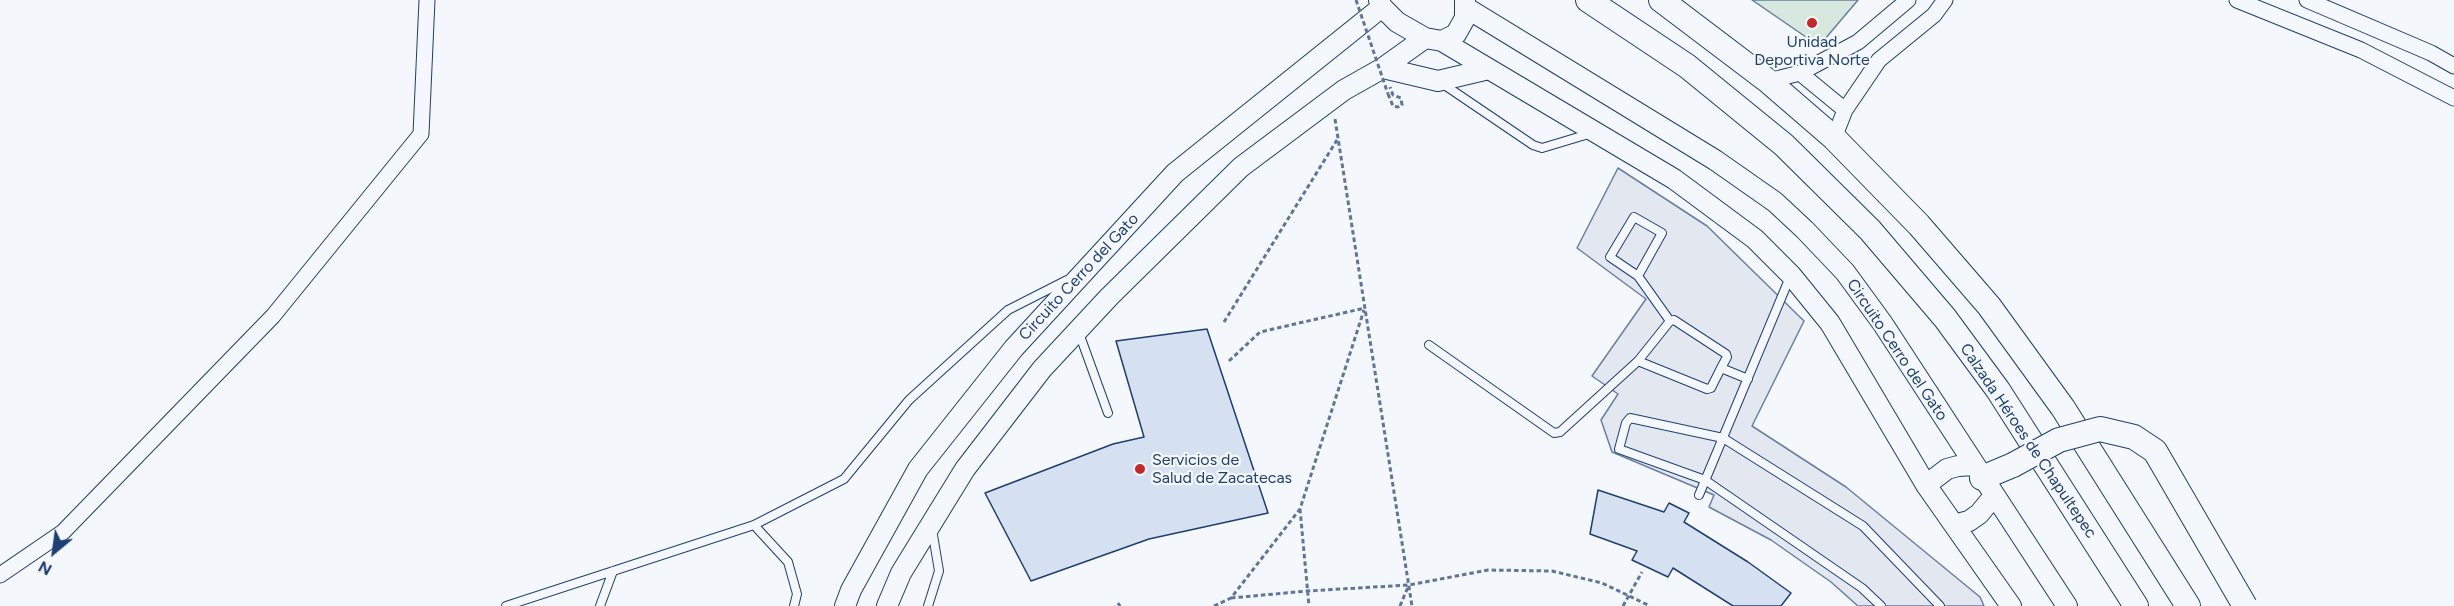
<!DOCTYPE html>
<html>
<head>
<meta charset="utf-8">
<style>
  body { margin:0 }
  #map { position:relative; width:2454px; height:606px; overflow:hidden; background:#f4f7fb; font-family:Figtree,sans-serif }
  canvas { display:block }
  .north { position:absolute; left:24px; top:522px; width:60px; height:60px; -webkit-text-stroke:4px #f4f7fb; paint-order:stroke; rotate:209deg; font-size:16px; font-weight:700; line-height:24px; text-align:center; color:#1d3f73 }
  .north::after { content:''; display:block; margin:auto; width:21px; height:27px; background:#1d3f73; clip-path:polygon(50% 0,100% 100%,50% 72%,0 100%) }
</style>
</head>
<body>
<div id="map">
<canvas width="2454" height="606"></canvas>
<div class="north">N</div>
</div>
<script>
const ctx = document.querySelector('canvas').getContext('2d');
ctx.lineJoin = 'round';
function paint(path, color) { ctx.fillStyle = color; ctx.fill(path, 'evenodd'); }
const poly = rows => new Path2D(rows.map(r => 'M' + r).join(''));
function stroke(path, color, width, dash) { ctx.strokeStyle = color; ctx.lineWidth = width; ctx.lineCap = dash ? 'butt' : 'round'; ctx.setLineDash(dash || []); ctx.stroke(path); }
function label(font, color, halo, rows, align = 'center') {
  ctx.font = font + ' Figtree,sans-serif'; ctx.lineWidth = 4.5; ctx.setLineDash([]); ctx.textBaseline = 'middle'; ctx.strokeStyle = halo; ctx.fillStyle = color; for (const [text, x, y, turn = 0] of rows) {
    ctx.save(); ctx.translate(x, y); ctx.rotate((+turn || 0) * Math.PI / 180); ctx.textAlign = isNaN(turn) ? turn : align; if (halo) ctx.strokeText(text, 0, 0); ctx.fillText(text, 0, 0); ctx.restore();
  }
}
const green = poly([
  [1752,0,1858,0,1819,46,1752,0]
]);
paint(green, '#d7e8df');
stroke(green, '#687fa3', 1.5);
const parking = poly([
  [1618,168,1707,226,1804,321,1752,426,1846,487,1980,597,1984,606,1858,606,1831,582,1771,540,1709,507,1714,495,1612,452,1601,420,1618,394,1592,376,1646,299,1577,248,1618,168]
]);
paint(parking, '#e3e8f0');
stroke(parking, '#687fa3', 1.5);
const building = poly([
  [1207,329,1268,513,1149,539,1031,581,985,493,1113,444,1144,437,1116,341,1207,329],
  [1598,490,1664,512,1669,503,1689,513,1684,522,1748,562,1791,593,1781,606,1733,606,1673,568,1668,577,1632,560,1637,551,1590,534,1598,490]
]);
paint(building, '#d5e0f0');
stroke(building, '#1d3f73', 1.5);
const service = poly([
  [1443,84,1533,145,1542,148,1592,133],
  [1638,276,1662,233,1634,217,1610,257,1638,276,1670,321],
  [1079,333,1108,413],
  [1429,345,1554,433,1560,432,1638,361,1707,389,1711,388,1721,368,1748,379],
  [1638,361,1670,321,1674,320,1726,354,1727,357,1721,368],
  [1699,495,1790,277],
  [754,525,788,562,797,594,794,606],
  [506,606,754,525,844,479,909,400,1008,310,1067,280],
  [600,606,613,571],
  [928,606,939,571,932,529],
  [1881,606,1862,588,1705,480,1619,449,1626,423,1630,418,1723,438,1863,526,1940,606]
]);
const minor = poly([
  [2237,0,2361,50,2454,98],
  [2307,0,2431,53,2454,66],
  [1800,73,1845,110],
  [1768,81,1800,73,1858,42,1908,0],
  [1834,138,1845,110,1879,60,1934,15,1945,0],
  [0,575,63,532,273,316,421,134,427,0]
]);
const tertiary = poly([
  [1379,0,1382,7,1397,22,1425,38,1442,41,1456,34,1465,18,1465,0],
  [1465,7,1715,160,1775,202,1805,230,1845,272,1883,324,2067,606],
  [1442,41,1674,179,1755,239,1791,275,1830,323,1926,485,2011,606],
  [1383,68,1438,81,1489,69],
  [1926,485,1947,469,1958,466,1974,465],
  [1954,525,1969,521,1979,514,1994,496],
  [845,606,851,590,918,469,1014,348,1175,173,1382,7],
  [887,606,901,573,965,469,1042,369,1109,297,1241,167,1344,90,1383,68,1425,38]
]);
const primary = poly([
  [1588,0,1687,66,1784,145,1870,230,1945,318,1998,390,2136,606],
  [1661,0,1768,81,1834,138,1919,225,1989,306,2063,408,2188,606],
  [1982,478,2013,465]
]);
stroke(service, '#1d3f73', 10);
stroke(minor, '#1d3f73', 17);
stroke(tertiary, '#1d3f73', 22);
stroke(primary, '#1d3f73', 26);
stroke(poly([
  [1388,94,1393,106,1398,107,1402,105,1401,98,1393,95,1390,87],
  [1335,119,1412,606],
  [1224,322,1337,140],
  [1229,361,1260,332,1365,308],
  [1300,509,1309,606],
  [1231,598,1307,591,1409,585,1488,570,1552,571,1602,583,1650,606],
  [1118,603,1120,606],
  [1214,606,1231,598,1300,509,1364,310],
  [1400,606,1408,587],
  [1623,606,1642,572]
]), '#5e769c', 3, [4.5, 3]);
stroke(service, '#f4f7fb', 8);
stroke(minor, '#f4f7fb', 15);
stroke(tertiary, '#f4f7fb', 20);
stroke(primary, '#f4f7fb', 24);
const primaryBridge = poly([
  [2013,465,2059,440,2100,429,2134,437,2155,451,2245,606]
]);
stroke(primaryBridge, '#1d3f73', 26, []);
stroke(poly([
  [1356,0,1388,94]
]), '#5e769c', 3, [4.5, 3]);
stroke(primaryBridge, '#f4f7fb', 24);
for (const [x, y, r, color] of [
  [1812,23,6,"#c62828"],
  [1140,469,6,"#c62828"]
]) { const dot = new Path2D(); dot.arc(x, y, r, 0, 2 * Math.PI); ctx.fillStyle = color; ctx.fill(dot); stroke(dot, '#f4f7fb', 2); }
label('16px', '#1d3f73', '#f4f7fb', [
  ["Unidad",1812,42],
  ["Deportiva Norte",1812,60],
  ["Servicios de",1152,460,"left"],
  ["Salud de Zacatecas",1152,478,"left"]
]);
label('16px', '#1d3f73', '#f4f7fb', [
  ["Circuito Cerro del Gato",1079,277,-47],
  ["Circuito Cerro del Gato",1897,350,56],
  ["Calzada Héroes de Chapultepec",2028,441,56]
]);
</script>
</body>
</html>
